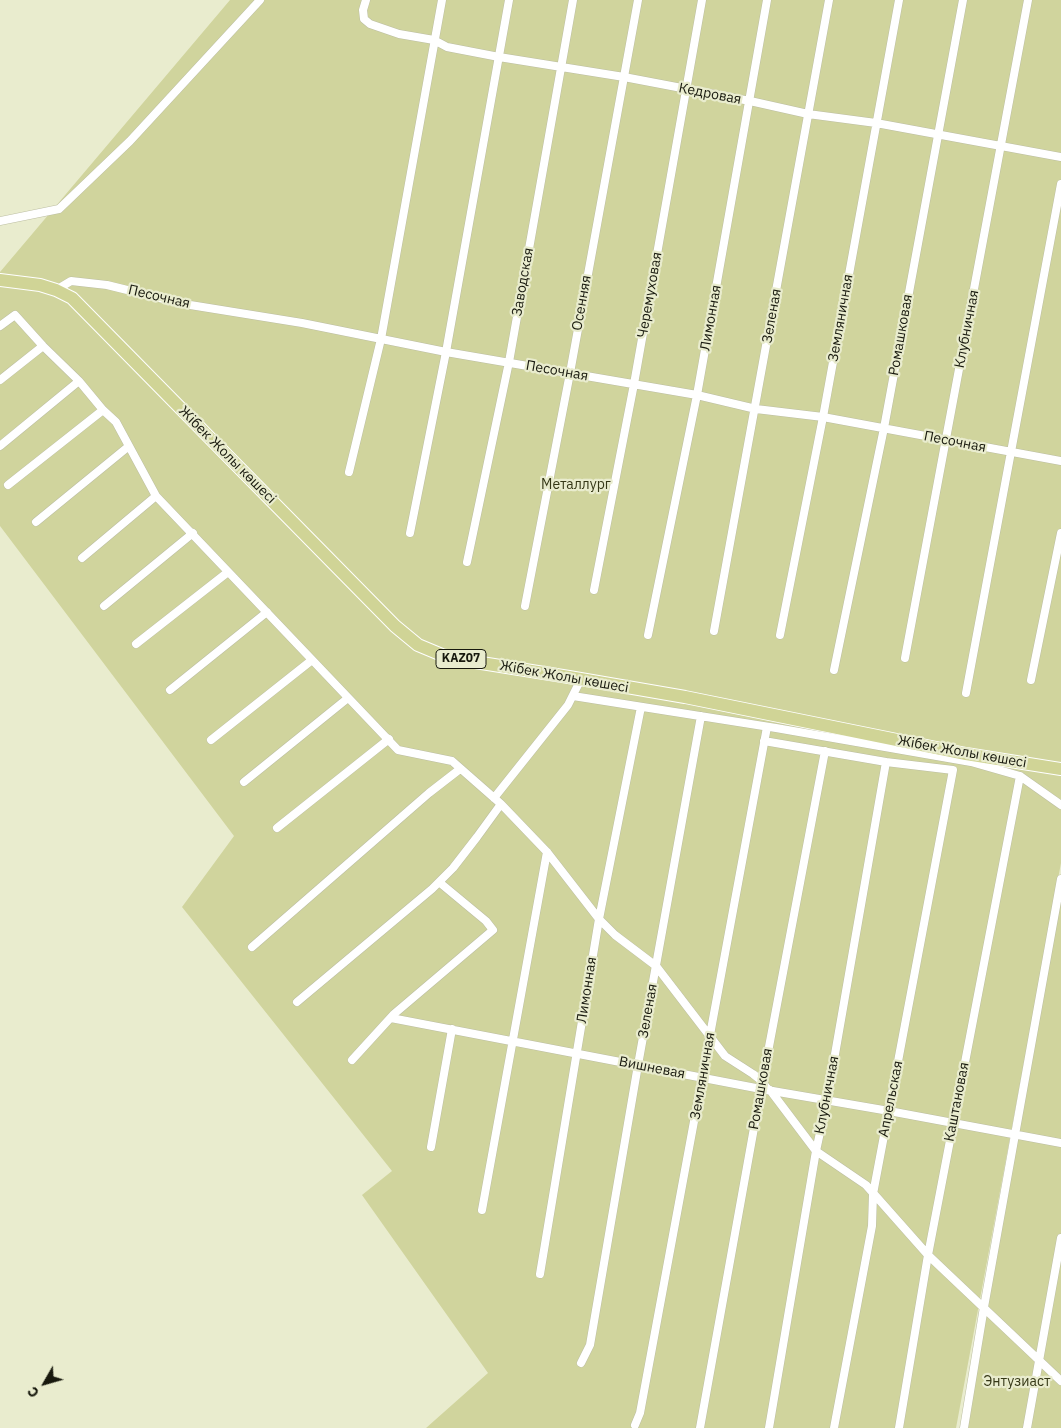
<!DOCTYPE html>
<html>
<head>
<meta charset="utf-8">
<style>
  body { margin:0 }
  #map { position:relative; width:1061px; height:1428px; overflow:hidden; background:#e9ecce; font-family:"IBM Plex Sans",sans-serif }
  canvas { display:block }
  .north { position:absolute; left:20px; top:1358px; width:50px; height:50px; -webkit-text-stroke:4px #e9ecce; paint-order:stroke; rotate:232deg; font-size:14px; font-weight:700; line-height:20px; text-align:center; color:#18190e }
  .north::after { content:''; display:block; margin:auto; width:18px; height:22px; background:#18190e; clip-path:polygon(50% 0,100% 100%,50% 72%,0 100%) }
</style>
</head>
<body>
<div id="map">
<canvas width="1061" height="1428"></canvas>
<div class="north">С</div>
</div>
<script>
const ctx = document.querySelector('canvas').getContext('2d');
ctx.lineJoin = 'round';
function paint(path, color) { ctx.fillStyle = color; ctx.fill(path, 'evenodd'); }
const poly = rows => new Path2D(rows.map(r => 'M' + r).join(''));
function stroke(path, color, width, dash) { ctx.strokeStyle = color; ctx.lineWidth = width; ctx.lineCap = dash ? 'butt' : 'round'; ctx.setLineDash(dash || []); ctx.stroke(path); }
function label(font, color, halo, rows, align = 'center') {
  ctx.font = font + ' "IBM Plex Sans",sans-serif'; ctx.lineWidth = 4.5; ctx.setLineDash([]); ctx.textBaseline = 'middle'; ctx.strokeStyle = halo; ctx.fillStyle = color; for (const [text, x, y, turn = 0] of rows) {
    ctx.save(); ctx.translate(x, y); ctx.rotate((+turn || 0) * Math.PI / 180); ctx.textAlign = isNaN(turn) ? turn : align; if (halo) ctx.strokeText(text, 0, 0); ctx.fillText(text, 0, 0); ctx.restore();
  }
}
paint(poly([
  [230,0,1061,0,1061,863,956,1428,426,1428,488,1373,362,1195,392,1171,182,907,234,836,0,526,0,272],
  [1061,893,1061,1428,963,1428]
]), '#d0d49d');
const minor = poly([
  [366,0,363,10,364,19,370,24,399,34,434,40,447,47,499,57,624,77,750,101,808,114,876,123,1061,157],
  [0,221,59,209,130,141,260,0],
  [56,290,71,281,107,285,184,304,302,323,446,352,697,395,756,409,823,417,1061,461],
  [0,326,15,315,43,346,79,381,103,410,116,422,156,496,398,750,452,761,501,804,547,852,599,919,615,935,656,966,725,1056,753,1074,762,1081,768,1090],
  [0,380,43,346],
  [0,446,79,381],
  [349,472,381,339,442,0],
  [8,485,103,410],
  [36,522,129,446],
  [410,533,446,352,509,0],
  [82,558,156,496],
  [467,562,509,362,573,0],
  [594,590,634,384,702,0],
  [104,606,193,533],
  [525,606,570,373,638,0],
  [714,631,829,0],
  [648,635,697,395,767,0],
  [780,635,823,417,899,0],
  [136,644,228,572],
  [905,658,1028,0],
  [834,670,884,428,963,0],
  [1031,680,1061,533],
  [170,690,267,612],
  [966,693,1061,184],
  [573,696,776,728,971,762,1020,776,1061,805],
  [211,740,312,660],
  [764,741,886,762,953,770,873,1194,872,1226,834,1428],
  [244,782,348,698],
  [494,798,568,705,581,679],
  [277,828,389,739],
  [252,947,429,793,460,769],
  [297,1002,432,889,453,868,477,837,501,804],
  [391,1018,761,1089,889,1111,1061,1143],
  [352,1060,394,1014,493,930,486,921,439,882],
  [770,1090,816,1151,866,1185,928,1255,1061,1381],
  [431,1147,452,1029],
  [482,1210,547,852],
  [540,1274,599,919,641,707],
  [581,1363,590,1345,638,1065,701,716],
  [635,1425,640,1413,767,727],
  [700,1428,761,1089,825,751],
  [769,1428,816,1151,827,1100,886,762],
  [899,1428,928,1255,1020,776],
  [964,1428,984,1307,1061,879],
  [1027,1428,1061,1238]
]);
const trunk = poly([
  [0,280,40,285,56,290,72,298,395,626,418,645,442,655,469,661,569,677,685,697,966,754,1061,769]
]);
stroke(minor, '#bcbea2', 9);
stroke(trunk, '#fff', 14);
stroke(minor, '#fff', 8);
stroke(trunk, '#d0d496', 12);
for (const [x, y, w] of [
  [461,659,50]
]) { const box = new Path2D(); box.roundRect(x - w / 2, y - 9.5, w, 19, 4); ctx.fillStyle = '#e9ecce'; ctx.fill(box); stroke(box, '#18190e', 1); }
label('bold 12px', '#18190e', null, [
  ["KAZ07",461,659]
]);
label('14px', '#18190e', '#e9ecce', [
  ["Кедровая",710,94,11],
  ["Заводская",523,282,-80],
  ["Черемуховая",650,295,-80],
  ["Песочная",159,297,13],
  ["Осенняя",582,303,-80],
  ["Зеленая",772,316,-80],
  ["Лимонная",711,318,-80],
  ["Земляничная",841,318,-80],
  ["Клубничная",967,329,-79],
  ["Ромашковая",901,335,-80],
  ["Песочная",557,371,10],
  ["Песочная",955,442,11],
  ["Жібек Жолы көшесі",227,455,45],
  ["Жібек Жолы көшесі",564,677,10],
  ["Жібек Жолы көшесі",962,752,10],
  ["Лимонная",587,990,-81],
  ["Зеленая",648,1011,-80],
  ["Вишневая",652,1068,11],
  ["Земляничная",703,1076,-80],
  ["Ромашковая",761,1089,-80],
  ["Клубничная",827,1095,-79],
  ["Апрельская",891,1099,-79],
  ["Каштановая",957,1102,-79]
]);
label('14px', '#353716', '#e9ecce', [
  ["Металлург",576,485],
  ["Энтузиаст",1017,1382]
]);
</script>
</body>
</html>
